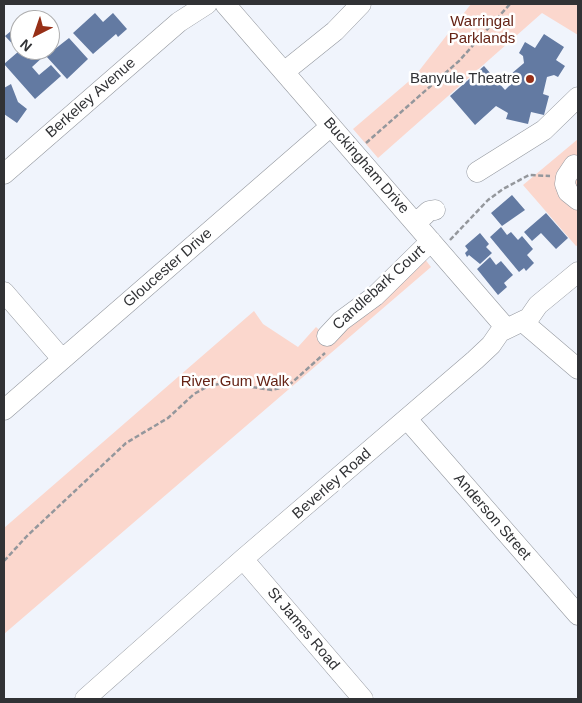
<!DOCTYPE html>
<html>
<head>
<meta charset="utf-8">
<style>
  body { margin:0 }
  #map { position:relative; width:582px; height:703px; overflow:hidden; background:#f0f4fc; font-family:Helvetica,sans-serif }
  canvas { display:block }
  .frame { position:absolute; inset:0; border:5px solid #313235; pointer-events:none }
  .north { position:absolute; left:10px; top:10px; width:50px; height:50px; box-sizing:border-box; background:#fff; border:1px solid #adadae; border-radius:50%; rotate:221deg; font-size:14px; font-weight:700; line-height:20px; text-align:center; color:#313235 }
  .north::after { content:''; display:block; margin:auto; width:18px; height:22px; background:#972f17; clip-path:polygon(50% 0,100% 100%,50% 72%,0 100%) }
</style>
</head>
<body>
<div id="map">
<canvas width="582" height="703"></canvas>
<div class="frame"></div>
<div class="north">N</div>
</div>
<script>
const ctx = document.querySelector('canvas').getContext('2d');
ctx.lineJoin = 'round';
function paint(path, color) { ctx.fillStyle = color; ctx.fill(path, 'evenodd'); }
const poly = rows => new Path2D(rows.map(r => 'M' + r).join(''));
function stroke(path, color, width, dash) { ctx.strokeStyle = color; ctx.lineWidth = width; ctx.lineCap = dash ? 'butt' : 'round'; ctx.setLineDash(dash || []); ctx.stroke(path); }
function label(font, color, halo, rows, align = 'center') {
  ctx.font = font + ' Helvetica,sans-serif'; ctx.lineWidth = 5; ctx.setLineDash([]); ctx.textBaseline = 'middle'; ctx.strokeStyle = halo; ctx.fillStyle = color; for (const [text, x, y, turn = 0] of rows) {
    ctx.save(); ctx.translate(x, y); ctx.rotate((+turn || 0) * Math.PI / 180); ctx.textAlign = isNaN(turn) ? turn : align; if (halo) ctx.strokeText(text, 0, 0); ctx.fillText(text, 0, 0); ctx.restore();
  }
}
paint(poly([
  [471,4,578,4,578,35,542,13,378,158,353,129,415,76],
  [578,139,578,245,576,246,523,185],
  [424,258,431,267,4,634,4,528,254,311,263,324,298,347,316,327,331,341]
]), '#fbd7cd');
paint(poly([
  [95,13,103,22,113,13,127,29,118,37,116,34,93,54,73,33],
  [17,26,20,30,20,50,38,50,44,56,32,67,39,75,51,65,61,76,35,99,4,64,19,51,5,36],
  [544,34,564,47,556,60,565,66,558,77,554,75,547,77,543,94,549,96,544,115,531,112,528,124,506,119,508,113,496,106,475,125,450,96,484,66,505,90,514,81,511,74,524,63,523,56,519,53,525,42,535,48],
  [69,38,88,59,67,79,46,56],
  [11,84,18,102,27,109,17,123,4,114,4,88],
  [512,195,525,210,502,226,491,213],
  [546,213,568,238,556,249,541,233,532,241,524,232],
  [501,227,507,235,511,232,518,240,522,236,533,249,527,255,534,263,526,271,524,268,519,272,490,237],
  [480,233,489,244,486,247,492,253,480,264,469,255,467,257,465,253,468,250,465,246],
  [490,257,496,265,501,261,513,275,504,283,507,287,498,295,477,269]
]), '#637aa2');
const minor = poly([
  [225,4,506,328],
  [284,72,335,31,361,4],
  [574,165,566,177,565,184,568,192,578,200],
  [477,172,544,130,578,97],
  [4,174,179,22,207,4],
  [416,223,429,211,435,210],
  [4,292,62,359],
  [523,322,578,369],
  [327,336,341,321,375,296,431,241],
  [4,410,331,126],
  [407,419,578,615],
  [243,559,363,699],
  [85,699,243,559,475,360,491,345,500,332,529,318,538,305,578,272]
]);
stroke(minor, '#94989f', 21);
stroke(poly([
  [366,143,459,61,510,4],
  [450,240,488,200,503,189,529,175,550,176],
  [4,561,27,536,126,443,168,418,194,394,208,386,224,383,272,390,288,386,325,353]
]), '#94979c', 2.5, [5, 2.5]);
stroke(minor, '#fff', 20);
for (const [x, y, r, color] of [
  [530,79,5,"#972f17"]
]) { const dot = new Path2D(); dot.arc(x, y, r, 0, 2 * Math.PI); ctx.fillStyle = color; ctx.fill(dot); stroke(dot, '#fff', 2); }
label('15px', '#652315', '#fff', [
  ["Warringal",482,22],
  ["Parklands",482,39],
  ["River Gum Walk",235,382]
]);
label('15px', '#313235', '#fff', [
  ["Banyule Theatre",520,79]
], 'right');
label('15px', '#313235', '#fff', [
  ["Berkeley Avenue",91,98,-41],
  ["Buckingham Drive",366,166,49],
  ["Gloucester Drive",168,268,-41],
  ["Candlebark Court",379,288,-42],
  ["Beverley Road",332,484,-41],
  ["Anderson Street",492,517,49],
  ["St James Road",303,629,50]
]);
</script>
</body>
</html>
